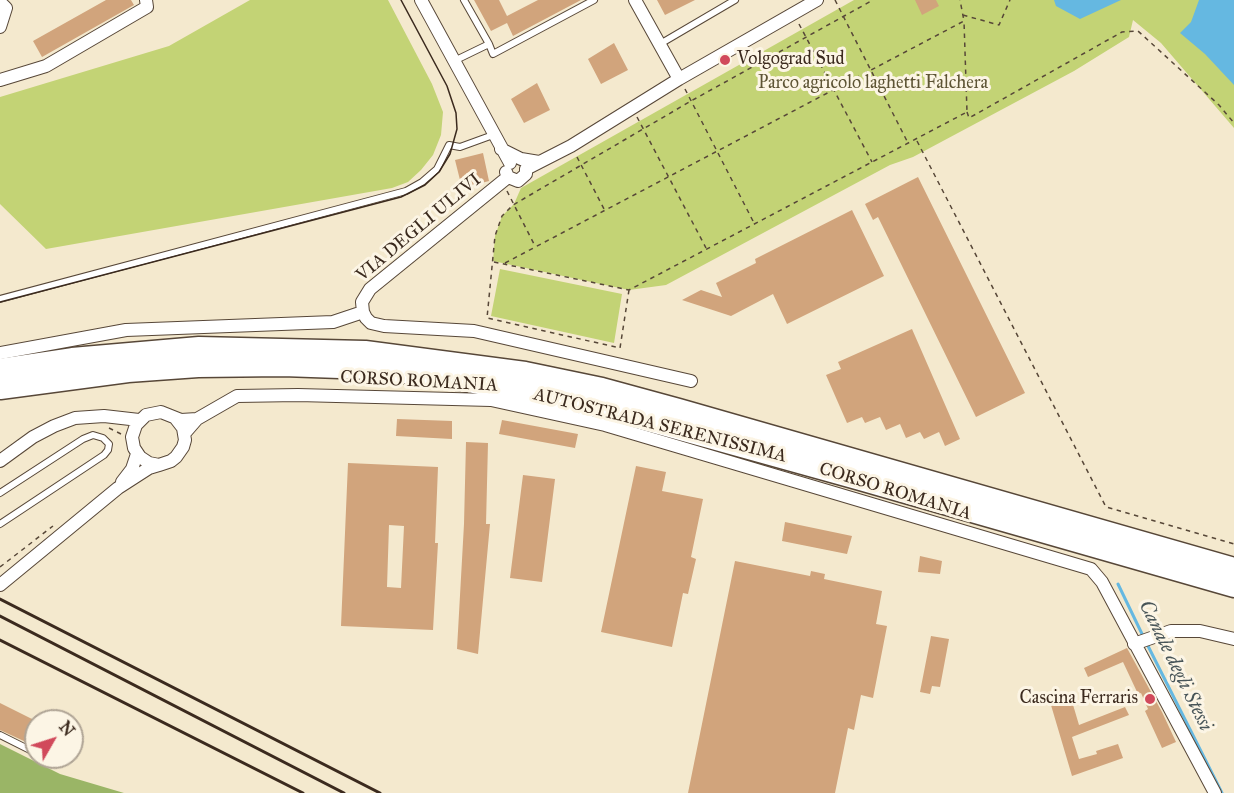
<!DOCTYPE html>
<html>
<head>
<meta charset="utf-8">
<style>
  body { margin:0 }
  #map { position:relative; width:1234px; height:793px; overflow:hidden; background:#f4e9ce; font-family:"IM FELL Great Primer",serif }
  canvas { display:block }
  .north { position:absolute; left:24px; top:709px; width:60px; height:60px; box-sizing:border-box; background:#fcf5e5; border:2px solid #afa495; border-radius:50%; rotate:51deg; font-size:16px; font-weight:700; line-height:24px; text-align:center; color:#3b2a1e }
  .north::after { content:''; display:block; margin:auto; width:21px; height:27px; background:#d1495b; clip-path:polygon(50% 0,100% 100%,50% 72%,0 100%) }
</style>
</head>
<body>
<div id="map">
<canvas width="1234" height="793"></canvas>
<div class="north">N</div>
</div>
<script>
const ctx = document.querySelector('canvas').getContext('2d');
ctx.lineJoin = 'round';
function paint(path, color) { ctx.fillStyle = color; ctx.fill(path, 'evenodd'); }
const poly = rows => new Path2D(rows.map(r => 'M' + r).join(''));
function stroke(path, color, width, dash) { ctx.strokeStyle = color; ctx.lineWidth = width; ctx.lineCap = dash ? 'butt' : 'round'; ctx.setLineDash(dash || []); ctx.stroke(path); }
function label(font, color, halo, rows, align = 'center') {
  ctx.font = font + ' "IM FELL Great Primer",serif'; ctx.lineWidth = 6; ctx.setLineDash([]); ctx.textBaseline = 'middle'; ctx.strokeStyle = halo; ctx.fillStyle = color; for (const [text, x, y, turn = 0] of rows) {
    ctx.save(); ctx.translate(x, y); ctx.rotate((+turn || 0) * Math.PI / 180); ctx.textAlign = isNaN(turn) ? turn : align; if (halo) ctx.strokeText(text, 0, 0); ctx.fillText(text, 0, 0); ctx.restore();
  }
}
paint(poly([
  [250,0,388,0,432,84,443,112,441,135,433,155,421,170,408,182,392,188,46,249,0,204,0,97,169,46],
  [854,0,1234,0,1234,128,1161,43,1133,20,1129,37,1074,71,913,157,890,165,666,285,629,290,493,261,495,236,502,216,514,204,521,188],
  [500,269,622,294,614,343,491,316]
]), '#c3d375');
paint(poly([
  [0,744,60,774,124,793,0,793]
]), '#9ab566');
paint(poly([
  [1054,0,1121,0,1080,19,1056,6],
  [1199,0,1234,0,1234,85,1205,54,1180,33,1191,22]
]), '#65b8e1');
stroke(poly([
  [1118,584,1143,636],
  [1146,642,1222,793]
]), '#65b8e1', 3);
paint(poly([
  [106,0,131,0,134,5,42,57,33,41],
  [474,0,499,0,507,16,538,0,581,0,513,36,507,23,491,31],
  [657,0,695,0,665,15],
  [915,0,936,0,939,6,922,15],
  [614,43,628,70,601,84,588,59],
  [537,83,550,110,524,123,511,99],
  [483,153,489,181,462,188,455,160],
  [918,177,1025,393,976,417,878,217,873,220,865,204],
  [852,210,884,276,787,324,773,294,731,316,682,300,701,290,722,297,716,283,756,263,755,259],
  [912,329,960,439,945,446,939,432,924,439,920,432,906,438,900,424,886,430,880,417,865,423,862,417,847,423,826,375,841,369,838,362],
  [397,419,452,421,452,439,396,436],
  [502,420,578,434,575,448,499,434],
  [466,442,488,443,486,524,490,524,478,654,457,649,464,524],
  [348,463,438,467,435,543,438,543,433,630,341,626],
  [389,525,404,526,401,588,387,587],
  [636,466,666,472,662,491,703,499,691,557,696,559,688,594,683,593,672,647,601,632],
  [523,475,555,479,542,582,510,578],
  [785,522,852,536,847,554,782,541],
  [920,556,942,561,940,574,918,572],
  [735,561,810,576,811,571,825,574,824,579,882,591,876,624,887,626,873,698,861,695,854,730,848,728,835,793,688,793],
  [931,636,949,639,940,687,932,686,930,694,920,692],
  [1127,648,1162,712,1176,742,1162,748,1145,711,1148,709,1141,693,1138,694,1123,662,1088,677,1084,668],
  [1059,692,1062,701,1071,698,1079,725,1125,707,1129,715,1072,737,1079,759,1097,754,1096,751,1118,744,1123,758,1072,776,1048,695],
  [0,703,36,721,26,742,0,730]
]), '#d1a47c');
const service = poly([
  [464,0,489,44],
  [660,44,735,0],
  [454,61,489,44,493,54,594,0],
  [0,299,406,191,422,182,437,169,449,145,460,147,493,135],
  [0,493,83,439,93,435,103,438,109,444,108,450,104,455,0,524],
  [0,735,36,753],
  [43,757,47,759]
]);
const minor = poly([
  [421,0,510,163],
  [635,0,679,79],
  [0,2,6,8,0,27],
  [0,80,46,66,147,7,146,0],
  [501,149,521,159,539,162],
  [526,169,571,146,679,79,817,0],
  [506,172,508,177,518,181,526,174,526,169],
  [508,177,370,289,362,302,363,312,366,318,371,323,384,326,474,331,691,381],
  [0,353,126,330,333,322,363,312],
  [176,419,183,428,185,440,183,447,176,457,171,461,159,465,149,463,140,457,134,448,132,437,136,425,146,415,161,412,181,420,197,419],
  [184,434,197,419,237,396,298,395,491,400,605,425,1091,569,1102,582,1215,793],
  [0,461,33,437,54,426,75,418,104,416,139,420],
  [122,482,132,469,137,454],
  [0,585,118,488,149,468,159,465],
  [1134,644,1171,631,1200,631,1234,639]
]);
const motorway = poly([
  [0,370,72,359,199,348,365,352,525,373,602,389,679,410,1234,569],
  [0,388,128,371,198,366,283,365,368,368,448,377,601,407,860,479,1234,586]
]);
stroke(service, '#574738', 8);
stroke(minor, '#574738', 14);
stroke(motorway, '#574738', 25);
stroke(poly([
  [835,0,908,143],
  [963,15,999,25,1010,0],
  [799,24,872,162],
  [685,89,754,223],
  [967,112,969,118,1122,32,1138,31,1219,105,1234,123],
  [637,117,706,248],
  [917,141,1106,507,1234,544],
  [577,157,604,209],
  [507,191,535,246],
  [494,262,629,290,967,112,964,21],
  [505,263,964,21,960,0],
  [629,290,620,348,487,318,495,236,502,216,513,205,691,101,873,0],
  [109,428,121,434],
  [0,567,53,526]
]), '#574738', 1.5, [4.5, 4.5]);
stroke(service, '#fff', 6);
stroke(minor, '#fff', 12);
stroke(motorway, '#fff', 22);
stroke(poly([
  [0,302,401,197,425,185,439,172,450,154,457,129,456,113,447,86,401,0]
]), '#3b2a1e', 1.5);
stroke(poly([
  [0,599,380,793],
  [0,616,344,793],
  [0,640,303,793]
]), '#3b2a1e', 3);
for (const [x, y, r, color] of [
  [725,60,6,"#d1495b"],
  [1150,699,6,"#d1495b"]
]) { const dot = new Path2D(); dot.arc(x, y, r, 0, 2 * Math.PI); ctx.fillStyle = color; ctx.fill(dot); stroke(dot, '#fcf5e5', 2); }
label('18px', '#3b2a1e', '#fcf5e5', [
  ["Volgograd Sud",737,60],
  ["Cascina Ferraris",1138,699,"right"]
], 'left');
label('18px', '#5d5434', '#fcf5e5', [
  ["Parco agricolo laghetti Falchera",873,84]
]);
label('18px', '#3b2a1e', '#fcf5e5', [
  ["VIA DEGLI ULIVI",419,228,-40],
  ["CORSO ROMANIA",419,382,3],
  ["AUTOSTRADA SERENISSIMA",660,426,14],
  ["CORSO ROMANIA",895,492,17]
]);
label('italic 20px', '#485558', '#fcf5e5', [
  ["Canale degli Stessi",1175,666,64]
]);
</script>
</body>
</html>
